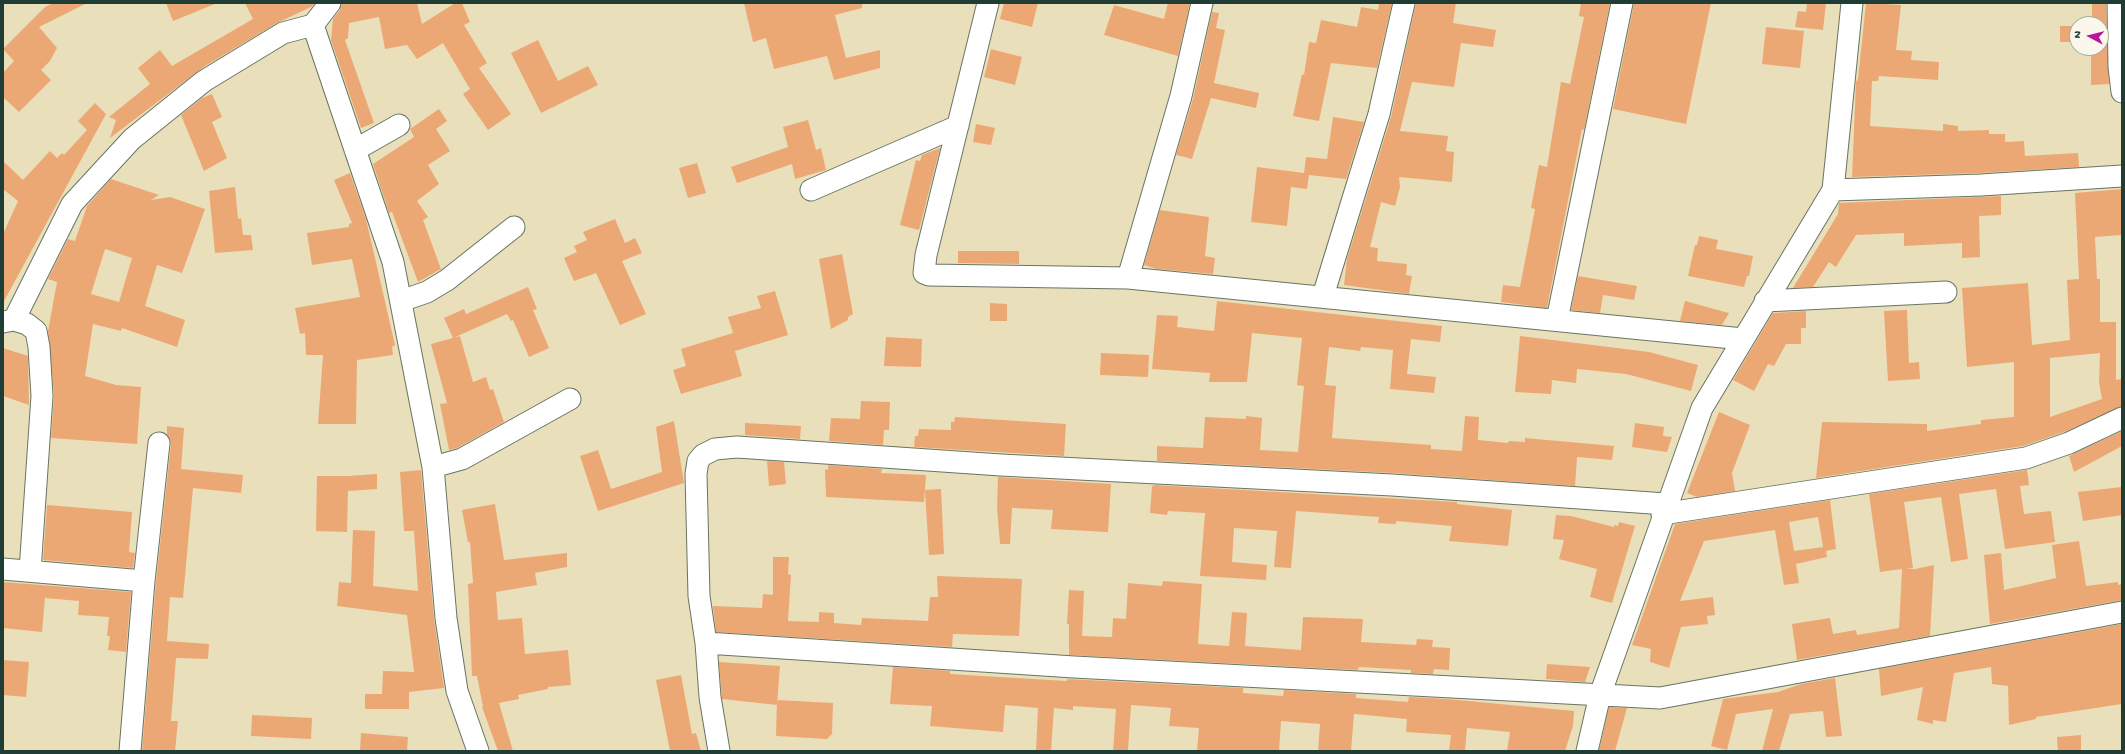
<!DOCTYPE html>
<html>
<head>
<meta charset="utf-8">
<style>
  body { margin:0 }
  #map { position:relative; width:2125px; height:754px; overflow:hidden; background:#eadfbb; font-family:"Gochi Hand",sans-serif }
  canvas { display:block }
  .frame { position:absolute; inset:0; border:4px solid #1f3d34; pointer-events:none }
  .north { position:absolute; left:2069px; top:16px; width:40px; height:40px; box-sizing:border-box; background:#fbf7ec; border:1px solid #a3ada2; border-radius:50%; rotate:277deg; font-size:11px; font-weight:700; line-height:16px; text-align:center; color:#1f3d34 }
  .north::after { content:''; display:block; margin:auto; width:14px; height:18px; background:#b5179e; clip-path:polygon(50% 0,100% 100%,50% 72%,0 100%) }
</style>
</head>
<body>
<div id="map">
<canvas width="2125" height="754"></canvas>
<div class="frame"></div>
<div class="north">N</div>
</div>
<script>
const ctx = document.querySelector('canvas').getContext('2d');
ctx.lineJoin = 'round';
function paint(path, color) { ctx.fillStyle = color; ctx.fill(path, 'evenodd'); }
const poly = rows => new Path2D(rows.map(r => 'M' + r).join(''));
function stroke(path, color, width, dash) { ctx.strokeStyle = color; ctx.lineWidth = width; ctx.lineCap = dash ? 'butt' : 'round'; ctx.setLineDash(dash || []); ctx.stroke(path); }
paint(poly([
  [53,3,87,3,39,27,57,48,50,61,41,70,51,80,19,112,3,97,3,73,14,61,3,49,45,7],
  [166,3,215,3,215,4,173,21],
  [245,3,315,3,311,7,277,23,205,66,110,138,116,120,109,117,150,84,138,68,160,50,172,66,253,19],
  [342,3,417,3,422,24,455,3,462,3,470,22,464,25,487,63,479,68,511,114,488,130,463,94,470,89,443,43,417,59,407,45,385,49,379,17,349,23,348,38,345,40,374,123,361,128,331,40,333,19,340,10],
  [744,3,862,3,862,8,835,15,846,58,880,50,880,68,834,80,827,56,774,69,766,38,753,42],
  [1004,3,1038,3,1032,27,1000,19],
  [1168,3,1190,3,1178,56,1104,35,1114,5,1164,19],
  [1379,3,1392,3,1377,68,1331,63,1319,121,1293,116,1302,74,1304,75,1309,42,1316,43,1321,20,1357,27,1361,7,1378,10],
  [1416,3,1456,3,1453,23,1496,30,1493,47,1461,43,1454,87,1412,82,1400,131,1448,136,1446,151,1454,152,1452,182,1399,177,1400,187,1395,206,1381,202,1370,247,1378,248,1377,261,1407,264,1406,275,1412,276,1409,294,1344,285,1347,259,1391,117],
  [1581,3,1610,3,1584,130,1582,129,1547,308,1501,302,1503,285,1520,287,1535,209,1531,208,1539,165,1547,167,1561,82,1570,84,1584,17,1579,16],
  [1634,3,1711,3,1686,124,1613,109],
  [1807,3,1826,3,1823,30,1795,27,1798,11,1806,12],
  [1866,3,1901,5,1896,50,1912,51,1911,60,1939,62,1938,80,1879,76,1878,81,1872,81,1870,126,1943,131,1943,124,1958,126,1958,131,1989,130,1989,134,2005,134,2005,142,2024,141,2025,156,2078,153,2079,167,1980,173,1852,177,1856,82,1858,79],
  [2092,3,2106,3,2109,84,2091,85,2091,48,2101,48,2101,24,2092,24],
  [1212,12,1219,13,1216,28,1225,30,1214,83,1259,93,1256,108,1211,98,1192,159,1176,155,1193,99],
  [2060,26,2077,26,2077,42,2060,42],
  [1766,27,1804,31,1800,68,1762,64],
  [538,40,558,81,588,66,598,85,541,113,511,53],
  [991,49,1022,57,1015,85,984,77],
  [212,94,222,117,212,122,227,158,204,171,181,115,202,98],
  [95,103,106,114,3,303,3,234,18,201,3,189,3,161,23,180,50,151,57,158,62,153,64,155,87,130,78,121],
  [439,109,447,121,436,129,450,151,428,165,439,184,417,201,428,217,423,220,441,269,418,282,392,212,389,213,373,164,414,137,410,129],
  [1333,117,1364,122,1346,179,1309,175,1307,189,1291,187,1287,226,1251,222,1257,167,1304,173,1306,157,1327,159],
  [808,120,816,150,821,148,826,170,795,179,792,164,737,183,731,167,788,147,783,127],
  [976,124,995,128,991,145,973,142],
  [940,148,919,230,900,225,916,160,920,161,922,155],
  [697,163,706,193,688,198,679,168],
  [350,173,366,219,395,345,392,347,393,355,357,360,356,424,318,424,323,355,306,355,305,333,300,334,295,308,360,297,352,259,312,265,307,233,349,227,349,224,352,223,334,180],
  [111,179,159,195,151,200,170,197,205,209,182,273,157,265,145,306,185,320,177,347,122,328,121,331,93,324,85,376,116,385,141,387,137,444,51,438,54,395,48,331,57,282,48,279,68,239,75,241,87,206],
  [105,249,132,258,119,302,91,294],
  [235,187,238,219,241,218,243,235,251,235,253,250,215,253,209,191],
  [2122,189,2122,235,2095,237,2097,279,2100,279,2100,322,2116,322,2116,380,2122,379,2122,406,2064,432,2023,446,1816,478,1822,422,1927,424,1927,431,1981,424,1981,420,2014,417,2014,362,1967,367,1962,288,2028,283,2032,345,2070,340,2067,280,2079,279,2075,193],
  [2100,353,2099,383,2102,399,2050,417,2050,358],
  [2001,196,2001,215,1979,216,1980,257,1962,258,1962,243,1904,246,1904,233,1856,235,1836,267,1829,262,1813,287,1793,288,1838,214,1839,203],
  [1160,210,1209,217,1205,256,1215,258,1213,274,1157,269,1144,265],
  [615,219,625,243,635,238,642,253,622,261,646,314,620,325,596,273,574,281,564,258,577,252,574,246,587,240,583,232],
  [1699,236,1718,240,1716,249,1753,256,1749,276,1747,276,1744,287,1688,276,1695,245,1697,245],
  [958,251,1019,251,1019,264,958,263],
  [842,254,853,314,848,317,848,320,831,329,819,259],
  [1578,276,1637,286,1634,300,1603,295,1600,313,1571,310],
  [528,287,537,309,533,310,549,348,529,357,513,320,511,321,507,314,453,338,444,318,464,309,466,314],
  [775,291,788,335,735,351,742,376,681,394,673,370,686,366,681,349,733,333,728,317,761,308,757,296],
  [1217,301,1442,326,1440,342,1411,339,1407,374,1436,377,1434,393,1390,389,1393,350,1361,347,1360,351,1329,347,1325,385,1336,386,1332,438,1431,445,1431,449,1462,451,1465,416,1479,417,1478,440,1508,443,1509,441,1525,442,1525,438,1614,446,1612,460,1577,457,1575,486,1393,473,1157,461,1157,446,1203,448,1205,417,1246,419,1246,416,1262,418,1260,450,1298,452,1304,386,1297,385,1302,338,1252,333,1247,382,1209,382,1210,373,1152,369,1157,315,1178,316,1177,327,1214,331],
  [1685,301,1729,313,1722,325,1680,321],
  [990,303,1007,304,1007,321,990,321],
  [1907,310,1909,363,1919,362,1920,379,1888,381,1884,311],
  [1806,311,1806,328,1801,328,1801,344,1786,344,1774,366,1768,364,1754,391,1733,380,1773,313],
  [460,336,473,382,486,377,490,390,493,389,504,422,457,448,449,450,440,404,447,403,431,344],
  [1520,336,1649,352,1698,365,1691,391,1626,374,1577,369,1576,383,1552,380,1551,394,1515,392],
  [886,337,922,339,921,367,884,366],
  [3,348,28,356,29,405,3,396],
  [1101,353,1149,355,1148,377,1100,375],
  [861,401,890,402,889,430,884,430,883,445,829,441,831,418,860,419],
  [1719,412,1750,425,1732,473,1735,491,1697,497,1687,493],
  [955,417,1066,424,1064,456,914,447,915,436,918,436,919,429,951,430,951,422,954,422],
  [674,421,684,483,598,511,580,456,598,450,611,489,662,472,656,427],
  [745,423,801,426,800,439,745,435],
  [1635,423,1664,427,1663,436,1672,437,1667,452,1632,447],
  [167,426,184,428,181,469,243,475,241,493,193,488,183,598,170,597,167,641,209,644,208,659,176,658,171,721,178,721,175,751,142,751,156,582,171,444,167,434],
  [2122,431,2122,446,2074,472,2069,456],
  [767,461,784,462,786,484,769,486],
  [828,465,882,469,881,473,926,475,924,502,826,497,825,469,828,470],
  [421,470,434,619,444,688,409,692,409,709,365,709,365,694,382,694,383,671,414,672,407,615,337,606,339,582,351,583,353,530,375,531,373,586,418,591,414,531,404,531,400,472],
  [2027,470,2029,485,2020,486,2024,514,2051,511,2055,542,2005,549,1996,489,1959,494,1968,559,1951,562,1941,497,1904,502,1913,568,1906,569,1915,569,1934,565,1930,636,1797,660,1792,624,1830,618,1833,634,1856,630,1857,635,1899,628,1902,569,1880,572,1869,494],
  [377,474,377,489,348,491,347,532,316,531,317,476,348,476],
  [998,477,1111,484,1108,532,1051,529,1053,510,1012,508,1010,544,1000,544,997,508],
  [1155,485,1457,502,1457,504,1512,510,1508,546,1449,541,1452,526,1396,521,1396,524,1378,523,1379,517,1296,511,1291,568,1274,567,1277,531,1234,528,1232,562,1267,565,1266,580,1200,576,1205,513,1168,511,1167,515,1150,513,1152,486],
  [2122,487,2122,515,2083,521,2078,492],
  [941,489,944,554,929,555,925,490],
  [1830,500,1836,549,1826,551,1827,557,1796,564,1799,583,1784,585,1775,530,1704,541,1680,601,1713,597,1715,615,1707,616,1708,624,1681,627,1669,668,1650,662,1651,649,1632,645,1675,524],
  [1818,517,1823,547,1794,551,1789,522],
  [495,504,504,560,567,553,567,567,535,573,537,585,496,592,498,620,522,618,525,654,568,650,571,685,548,687,548,689,518,695,519,699,499,703,513,751,498,751,482,707,483,707,477,676,472,676,468,584,473,583,470,542,468,542,462,510],
  [47,505,132,512,129,552,135,553,133,568,43,560],
  [1556,515,1571,516,1614,527,1614,525,1618,526,1619,522,1635,526,1612,603,1590,597,1597,569,1559,559,1564,540,1553,539],
  [2079,541,2086,586,2118,582,2118,585,2122,584,2122,600,1990,624,1984,555,2001,553,2004,590,2056,578,2052,545],
  [773,557,789,557,788,574,791,575,788,621,819,622,819,612,834,613,834,623,861,625,862,618,928,621,930,597,938,597,937,576,1022,579,1019,636,953,634,952,647,716,632,713,606,762,608,763,594,773,595],
  [1163,581,1202,584,1198,644,1229,646,1232,612,1247,613,1245,646,1301,650,1303,617,1363,619,1361,642,1416,645,1417,639,1433,640,1432,647,1450,648,1449,670,1434,669,1433,674,1411,673,1411,670,1359,667,1358,670,1069,655,1069,624,1067,624,1069,590,1084,591,1082,636,1112,637,1113,618,1126,619,1128,583,1162,586],
  [3,582,131,592,126,652,108,650,110,636,107,636,109,617,78,615,79,601,45,598,42,632,3,628],
  [2122,624,2122,704,2036,717,2036,719,2009,725,2008,686,1992,684,1991,667,1954,673,1946,722,1933,720,1933,724,1917,720,1923,687,1881,696,1879,669],
  [3,660,29,662,26,697,3,695],
  [719,662,780,666,777,705,722,699],
  [1547,664,1590,667,1585,682,1568,681,1546,679],
  [893,667,950,671,950,674,1067,681,1067,679,1243,688,1243,693,1283,696,1284,690,1356,694,1356,698,1408,702,1409,697,1447,699,1574,711,1573,726,1565,751,1507,751,1510,732,1467,728,1465,751,1449,751,1451,735,1406,732,1407,719,1354,714,1351,751,1318,751,1320,724,1281,721,1279,751,1197,751,1199,728,1169,726,1171,708,1131,705,1128,751,1113,751,1116,709,1073,706,1073,710,1054,708,1051,751,1036,751,1038,708,1005,705,1003,732,930,726,932,706,890,704],
  [681,675,692,734,696,733,701,751,670,751,656,680],
  [1835,678,1842,736,1826,737,1823,711,1790,714,1779,751,1762,751,1773,709,1736,714,1727,750,1711,746,1723,699,1778,692,1801,684],
  [777,700,833,703,832,734,827,739,776,736],
  [1609,707,1627,708,1615,751,1599,751],
  [252,715,312,718,311,739,251,736],
  [361,733,408,737,407,751,360,751],
  [2081,735,2081,751,2058,751,2057,737]
]), '#eca874');
const minor = poly([
  [330,3,313,25,393,262,433,467,446,618,457,691,478,751],
  [988,3,926,255,924,273,929,275,1128,278,1743,339],
  [2118,3,2119,67,2122,92],
  [355,150,399,125],
  [811,190,958,126],
  [1833,190,1981,185,2122,176],
  [1128,278,1181,96,1202,3],
  [1323,296,1379,114,1404,3],
  [401,301,427,292,447,280,514,227],
  [1765,301,1946,292],
  [14,320,27,324,36,331,39,347,42,396,30,571],
  [1557,320,1622,3],
  [3,322,14,320,72,204,132,139,204,81,283,33,313,25],
  [433,467,462,459,570,399],
  [1662,514,2026,458,2069,443,2122,418],
  [3,569,144,581],
  [706,643,699,596,696,474,698,461,703,455,715,449,737,447,1001,465,1392,485,1666,504],
  [130,751,144,581,159,443],
  [719,751,710,697,706,643,1074,667,1660,698,2122,612],
  [1587,751,1600,695,1702,408,1833,190,1852,3]
]);
stroke(minor, '#667663', 23);
stroke(minor, '#fff', 21);
</script>
</body>
</html>
